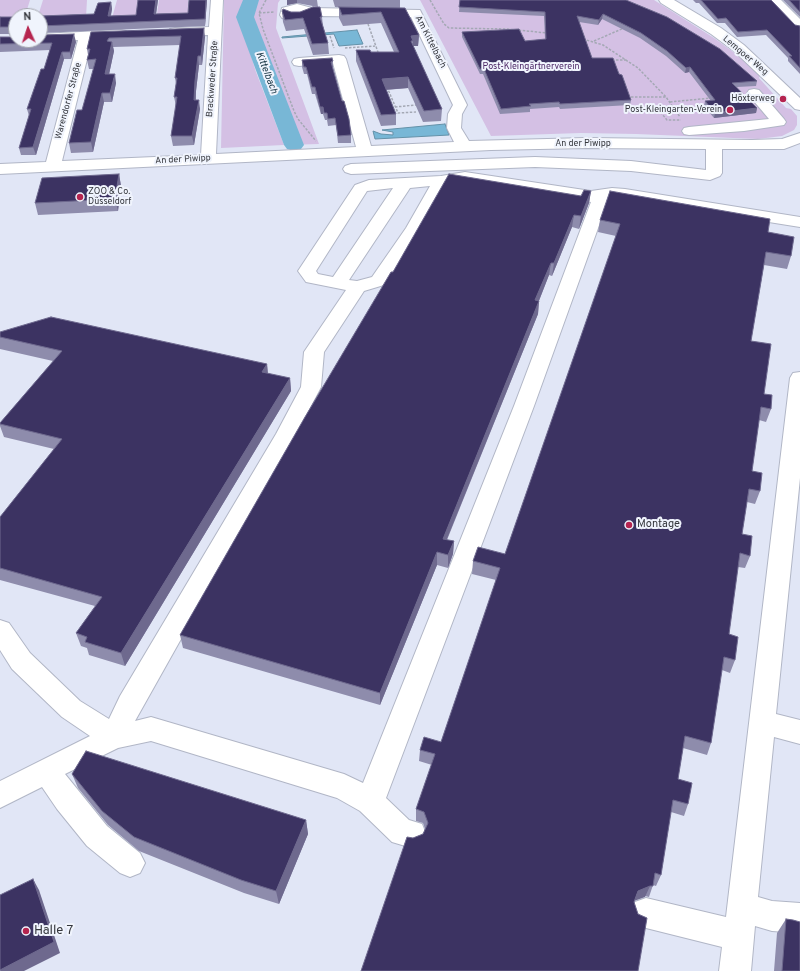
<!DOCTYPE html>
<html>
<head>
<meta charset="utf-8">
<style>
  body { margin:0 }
  #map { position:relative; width:800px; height:971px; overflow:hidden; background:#e1e6f6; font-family:Overpass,sans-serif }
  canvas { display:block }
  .north { position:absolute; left:8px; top:8px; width:40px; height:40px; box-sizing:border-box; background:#f0f4fd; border:1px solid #a5a8b0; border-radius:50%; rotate:357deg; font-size:11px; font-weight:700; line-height:16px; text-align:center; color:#35373d }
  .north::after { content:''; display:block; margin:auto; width:14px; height:18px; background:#b5244f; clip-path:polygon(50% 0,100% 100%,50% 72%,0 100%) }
</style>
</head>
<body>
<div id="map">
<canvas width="800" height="971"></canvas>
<div class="north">N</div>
</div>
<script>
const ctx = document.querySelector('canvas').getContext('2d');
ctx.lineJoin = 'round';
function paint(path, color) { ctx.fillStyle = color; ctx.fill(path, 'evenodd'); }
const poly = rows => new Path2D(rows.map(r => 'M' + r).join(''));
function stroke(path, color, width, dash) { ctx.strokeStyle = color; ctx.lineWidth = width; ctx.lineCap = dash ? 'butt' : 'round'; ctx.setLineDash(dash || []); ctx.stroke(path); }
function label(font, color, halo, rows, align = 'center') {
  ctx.font = font + ' Overpass,sans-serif'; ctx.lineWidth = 4; ctx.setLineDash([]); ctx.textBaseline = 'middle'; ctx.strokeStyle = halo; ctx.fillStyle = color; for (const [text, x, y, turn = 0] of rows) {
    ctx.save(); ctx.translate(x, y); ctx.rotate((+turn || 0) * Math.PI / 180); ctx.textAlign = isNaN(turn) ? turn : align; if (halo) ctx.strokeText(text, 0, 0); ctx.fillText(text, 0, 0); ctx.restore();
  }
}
paint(poly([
  [0,0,30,0,25,16,16,16,16,21,0,22],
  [43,0,87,0,86,17,40,20,40,16,38,16],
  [117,0,138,0,149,17,112,18],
  [159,0,188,0,188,12,201,12,156,21],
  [224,0,244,0,240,21,256,72,284,145,221,148],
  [246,0,280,0,278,3,276,28,319,144,286,145,244,28],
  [420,0,654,0,714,38,736,54,760,76,759,78,786,108,791,109,797,116,797,125,794,130,782,136,758,139,636,134,581,133,491,136]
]), '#d4c0e4');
const water = poly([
  [357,30,363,44,339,46,334,34,282,38,282,37,357,30],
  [445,124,449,135,375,139,373,131,381,134,393,135,393,132,382,130,445,124]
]);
paint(water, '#78b7d6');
stroke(water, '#6491a8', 1);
paint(poly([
  [243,0,259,0,254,17,304,145,301,149,294,151,287,149,284,145,236,17,243,0]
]), '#78b7d6');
const minor = poly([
  [211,0,223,0,216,154,356,147,333,63,299,66,294,65,292,62,294,59,299,58,339,55,344,56,346,59,371,146,454,142,447,128,448,114,453,105,411,17,313,16,309,19,297,22,282,18,280,15,282,8,297,4,312,8,420,10,467,105,462,114,461,128,469,141,587,138,752,140,782,139,800,133,800,143,784,149,722,149,722,173,720,176,710,180,631,171,535,167,351,174,345,172,343,169,345,166,351,164,535,157,631,161,706,170,706,149,587,148,491,150,0,174,0,164,46,162,78,40,40,42,35,41,40,40,40,34,121,30,126,31,128,34,126,37,121,38,92,39,62,161,201,155,208,35,175,36,170,35,168,32,170,29,175,28,209,27,211,0],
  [297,12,302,12,297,14,293,13,297,12],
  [659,0,674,0,721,28,744,45,800,98,800,110,795,109,734,51,711,34,661,3,659,0],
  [768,0,781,0,800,19,800,30,795,29,768,0],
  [754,89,759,90,784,119,786,122,784,125,744,131,689,135,684,134,682,131,684,128,689,127,769,119,747,93,749,90,754,89],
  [465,172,591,191,612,188,625,189,800,217,800,227,625,199,607,199,607,202,597,231,534,406,386,798,409,820,422,824,426,834,422,844,412,848,392,842,360,811,337,798,151,741,118,748,65,774,107,826,140,853,145,863,140,873,130,877,120,873,87,846,57,809,42,787,0,808,0,781,90,736,62,717,12,669,0,650,0,620,9,623,30,653,80,701,109,719,120,696,276,434,301,387,304,352,346,290,306,282,298,271,355,185,369,180,441,176,465,172],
  [465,182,591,202,514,406,363,783,344,774,151,717,135,721,296,434,321,387,324,352,364,291,384,285,422,228,447,185,465,182],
  [430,186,406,228,372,277,357,281,349,280,410,188,430,186],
  [393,188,333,277,318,274,316,271,367,191,393,188],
  [800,372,800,478,776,714,800,720,800,744,774,737,758,897,772,901,800,903,800,933,772,931,755,926,751,971,719,971,722,947,646,928,635,924,631,913,635,902,646,898,726,917,790,378,793,373,800,372]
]);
stroke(minor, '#b1b6c6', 2);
stroke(poly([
  [266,0,259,13,263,29,294,111,298,119,316,141],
  [430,0,444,24,449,28,507,29,547,33],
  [259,13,274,12],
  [368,24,379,55],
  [330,36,334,48],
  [583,39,603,45,638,68,666,97,680,117],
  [594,41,624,28],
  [345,48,375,46],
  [612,60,627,60],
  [387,87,398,113,416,112],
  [627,97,666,97],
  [670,102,711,98],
  [395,107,416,105],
  [646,109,658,109,667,120,681,120]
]), '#a4a8b4', 1.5, [2.5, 1.5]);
paint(minor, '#fff');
paint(poly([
  [158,0,156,14,188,13,189,0,207,0,205,26,40,33,40,16,94,14,111,2,112,9,111,16,136,15],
  [287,0,317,0,318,7,297,3,287,5],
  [333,0,400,0,400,8,419,35,418,46,413,46,442,109,441,121,423,122,408,88,386,90,396,114,396,125,381,126,356,61,356,50,371,52,394,52,381,23,343,26,339,18,339,7,373,8,335,7],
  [460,0,626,0,757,81,756,86,737,87,757,108,756,113,714,118,704,106,705,101,711,101,689,72,685,73,666,56,640,38,602,19,598,25,579,22,592,58,619,74,631,100,630,105,560,109,559,107,530,109,530,112,500,114,483,74,480,74,462,37,462,32,525,41,545,39,544,16,459,12],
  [693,0,771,0,795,25,800,26,800,74,788,61,788,58,766,35,737,37,725,23,717,23,699,3,696,3],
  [783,0,800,0,800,17],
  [282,11,322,17,323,26,328,43,329,54,313,55,304,29,286,31,283,22],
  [0,17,16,17,16,34,0,34],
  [91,32,205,37,202,65,199,65,196,91,196,100,200,109,194,145,173,146,171,136,176,106,174,97,176,84,175,78,180,45,113,47,114,51,109,74,116,83,112,102,104,102,93,152,71,153,69,143,82,110,94,69,89,69,87,60,88,55,87,49],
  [0,37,76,42,71,59,64,59,36,155,21,155,19,148,29,116,27,109,44,69,50,50,0,52],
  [302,60,333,61,333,68,351,135,351,143,338,143,336,125,328,126,327,120,325,120,323,114,321,114,315,94,312,94,307,74,304,74,302,67],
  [119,174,121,186,118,211,38,215,35,203],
  [591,191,589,203,579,229,572,227,552,276,549,275,539,301,538,314,447,540,454,541,453,554,448,568,437,565,380,705,183,648,180,635,393,272,581,196],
  [600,220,768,232,791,256,787,269,764,265,751,341,764,394,771,409,766,422,759,420,752,471,760,491,755,504,747,502,742,534,750,556,745,568,738,567,729,634,735,660,730,673,722,670,711,743,707,755,683,748,678,779,688,804,684,816,671,812,661,875,656,886,653,885,649,897,413,838,423,834,425,829,423,823,416,821,416,809,432,765,419,761,420,750,441,742,496,580,472,574,473,561,505,554,616,236,598,232],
  [0,332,267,364,268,374,290,378,291,391,125,666,89,655,87,648,81,646,76,633,95,606,0,580,0,517,54,449,4,437,0,426,0,423,53,361,0,349],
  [72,774,306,820,308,834,279,904,244,893,139,851,108,825,78,788],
  [786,919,800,971,774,971,777,933]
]), '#8e8cac');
paint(poly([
  [156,0,158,0,155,21,154,14],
  [206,0,207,0,205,26,205,19],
  [287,0,297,0,297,3,287,5],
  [111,2,112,9,109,23,108,16],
  [603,14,602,19,598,25,599,20],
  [204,28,205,37,202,65,201,56],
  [74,34,76,42,71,59,70,52],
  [419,35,418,46,413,46,413,41,411,36],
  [112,42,114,51,107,84,105,74],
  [62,52,64,59,36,155,33,147],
  [198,56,199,65,196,91,195,110,194,100,195,81],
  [690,67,689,72,685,73,686,68],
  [115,74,116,83,112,102,110,93],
  [408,77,408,88,382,90,382,79],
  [102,93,104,102,93,152,91,142],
  [199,100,200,109,194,145,192,136],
  [320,107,323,107,323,114,321,114],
  [757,108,756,113,714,118,715,113],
  [119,174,121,186,118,211,115,199],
  [591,191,589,203,579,229,581,216],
  [574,215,572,227,552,276,554,263],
  [551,263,549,275,534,313,535,300],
  [539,301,538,314,442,551,443,539],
  [267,364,268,376,262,372],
  [290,378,291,391,125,666,121,653],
  [454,541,453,554,448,568,448,555],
  [437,552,437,565,380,705,380,693],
  [306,820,308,834,279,904,276,891],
  [33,879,39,890,60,953,24,971,0,971],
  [650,886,645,897,634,901,638,891]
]), '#6e698e');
const building = poly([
  [138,0,156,0,154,14,188,13,189,0,206,0,205,19,40,26,40,16,94,14,98,3,111,2,108,16,136,15,138,0],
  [460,0,626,0,667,17,720,49,757,81,732,83,757,108,715,113,705,101,715,100,690,67,686,68,667,51,641,33,603,14,599,20,577,16,592,58,613,58,619,74,622,75,631,100,560,104,559,102,529,104,531,106,501,109,484,69,480,69,462,32,519,29,525,41,546,39,545,12,459,7,460,0],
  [701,0,771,0,795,25,800,26,800,68,789,56,792,56,767,30,738,32,726,18,718,19,701,0],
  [789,0,800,0,800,12,789,0],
  [313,7,320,7,322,17,320,17,328,43,312,44,303,18,285,20,282,11,283,9,291,12,300,12,313,7],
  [339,7,405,8,419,35,411,36,413,41,411,41,442,109,424,111,408,77,382,79,396,114,381,115,356,50,370,50,371,52,399,52,381,12,342,15,339,7],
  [0,17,16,17,16,31,15,27,0,27,0,17],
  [204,28,201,56,198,56,195,81,194,100,199,100,192,136,171,136,177,97,174,97,177,78,175,78,181,36,109,38,107,41,112,42,105,74,115,74,110,93,102,93,91,142,69,143,77,110,82,110,96,59,87,60,90,49,87,49,91,32,204,28],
  [74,34,70,52,62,52,33,147,19,148,31,109,27,109,41,69,44,69,52,43,0,44,0,37,14,37,16,36,16,40,40,40,40,35,74,34],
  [332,58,333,61,331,62,342,101,344,101,349,119,351,135,338,136,335,118,328,119,327,113,324,113,323,107,320,107,315,87,312,87,306,67,304,67,302,60,332,58],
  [119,174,115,199,35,203,42,178,119,174],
  [449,174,581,196,584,190,591,191,581,216,574,215,554,263,551,263,535,300,539,301,443,539,454,541,448,555,437,552,380,693,180,635,305,417,391,272,393,272,449,174],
  [610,191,770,219,768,232,794,237,791,256,766,252,751,341,771,344,764,394,772,395,771,409,761,407,752,471,762,473,760,491,749,489,742,534,752,536,750,556,740,553,729,634,738,637,735,660,724,657,711,743,685,736,678,779,692,783,688,804,673,800,661,875,655,873,653,886,650,886,638,891,634,902,638,914,647,918,638,971,361,971,407,837,413,838,423,834,428,823,424,812,416,809,435,754,420,750,424,737,441,742,500,568,473,561,478,547,505,554,620,224,600,220,610,191],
  [51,317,267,364,262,372,290,378,121,653,85,642,87,637,76,633,102,597,0,568,0,517,62,439,0,424,0,423,62,351,0,337,0,332,51,317],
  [86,751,306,820,276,891,241,880,134,837,102,811,72,774,86,751],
  [33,879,54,942,0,970,0,895,33,879],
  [786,919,793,920,800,922,800,971,782,971,786,919]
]);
paint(building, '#3c3362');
stroke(building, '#6e698e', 1);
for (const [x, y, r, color] of [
  [783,99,4,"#b5244f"],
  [730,110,4,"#b5244f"],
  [80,197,4,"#b5244f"],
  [629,525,4,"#b5244f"],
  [26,931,4,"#b5244f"]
]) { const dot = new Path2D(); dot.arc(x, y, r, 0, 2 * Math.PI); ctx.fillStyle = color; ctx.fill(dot); stroke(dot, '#f0f4fd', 1.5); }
label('9px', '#35373d', '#f0f4fd', [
  ["Am Kittelbach",430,42,63],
  ["Lemgoer Weg",745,56,40],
  ["Brackweder Straße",213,79,-86],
  ["Warendorfer Straße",69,101,-75],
  ["An der Piwipp",583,144],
  ["An der Piwipp",183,160,-3]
]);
label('9px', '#4f2a68', '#f0f4fd', [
  ["Post-Kleingärtnerverein",531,67]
]);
label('9px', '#35373d', '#f0f4fd', [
  ["Höxterweg",775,99],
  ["Post-Kleingarten-Verein",722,110],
  ["ZOO & Co.",88,192,"left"],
  ["Düsseldorf",88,202,"left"]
], 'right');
label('italic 10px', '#143240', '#f0f4fd', [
  ["Kittelbach",266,73,69]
]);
label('11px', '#35373d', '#f0f4fd', [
  ["Montage",637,525]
], 'left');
label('13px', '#35373d', '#f0f4fd', [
  ["Halle 7",34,931]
], 'left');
</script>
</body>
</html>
